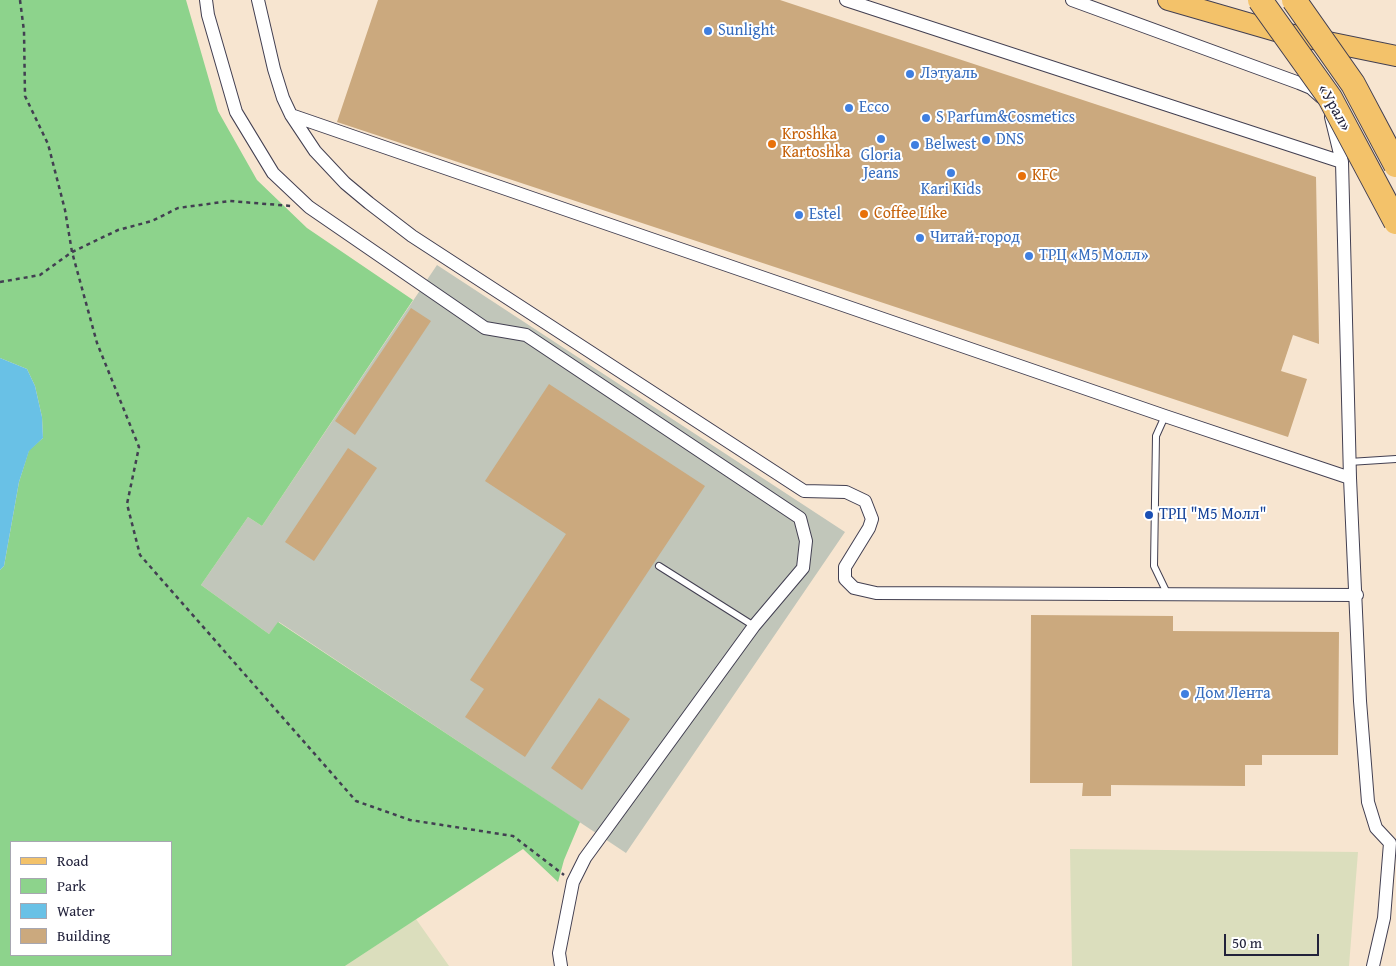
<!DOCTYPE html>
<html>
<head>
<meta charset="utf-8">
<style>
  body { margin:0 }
  #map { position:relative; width:1396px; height:966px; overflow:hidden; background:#f7e5d0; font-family:"Gentium Book Plus",serif }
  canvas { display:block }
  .legend { position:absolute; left:10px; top:841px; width:162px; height:115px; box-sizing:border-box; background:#fff; border:1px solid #a7a7b1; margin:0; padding:6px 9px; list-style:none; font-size:15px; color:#22223b }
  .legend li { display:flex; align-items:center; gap:10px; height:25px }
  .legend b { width:25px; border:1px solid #a7a7b1 }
  .scale { position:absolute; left:1224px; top:934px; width:95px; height:22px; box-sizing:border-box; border:2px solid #22223b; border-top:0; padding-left:6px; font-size:15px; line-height:18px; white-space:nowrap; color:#22223b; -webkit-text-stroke:4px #fff; paint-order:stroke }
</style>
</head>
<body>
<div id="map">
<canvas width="1396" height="966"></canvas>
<ul class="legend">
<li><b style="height:6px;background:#f3c26a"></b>Road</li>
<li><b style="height:14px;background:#8dd38c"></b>Park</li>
<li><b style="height:14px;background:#69c1e6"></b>Water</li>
<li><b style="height:14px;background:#cba97e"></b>Building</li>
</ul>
<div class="scale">50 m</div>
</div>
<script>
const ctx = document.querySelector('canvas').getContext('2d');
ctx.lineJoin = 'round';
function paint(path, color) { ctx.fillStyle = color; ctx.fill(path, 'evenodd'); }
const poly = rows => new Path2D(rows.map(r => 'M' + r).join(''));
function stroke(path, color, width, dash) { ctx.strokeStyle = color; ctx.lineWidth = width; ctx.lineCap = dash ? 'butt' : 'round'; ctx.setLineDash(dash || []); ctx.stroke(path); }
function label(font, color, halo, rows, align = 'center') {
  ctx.font = font + ' "Gentium Book Plus",serif'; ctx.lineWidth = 4; ctx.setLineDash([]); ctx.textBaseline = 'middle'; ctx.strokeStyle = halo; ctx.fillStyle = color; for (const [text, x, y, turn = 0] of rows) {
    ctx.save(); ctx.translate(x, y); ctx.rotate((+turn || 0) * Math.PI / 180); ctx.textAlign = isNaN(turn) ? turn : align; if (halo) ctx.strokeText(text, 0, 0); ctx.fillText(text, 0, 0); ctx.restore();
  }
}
paint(poly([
  [1070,849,1358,852,1349,966,1072,966],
  [416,919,449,966,345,966]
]), '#dbdebd');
paint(poly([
  [437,265,845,532,626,853,279,622,269,634,201,585,248,517,262,526]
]), '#c1c6ba');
paint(poly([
  [0,0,186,0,218,111,257,180,307,228,413,300,262,526,248,517,201,585,269,634,278,622,580,822,564,860,558,882,523,849,345,966,0,966,0,570,4,566,19,482,29,450,43,438,42,417,35,386,27,369,0,358],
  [11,842,171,842,171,955,11,955]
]), '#8dd38c');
paint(poly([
  [0,358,27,369,35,386,42,417,43,438,29,451,19,482,4,566,0,570]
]), '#69c1e6');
paint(poly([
  [378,0,780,0,1316,177,1319,344,1293,335,1281,371,1307,379,1288,437,337,122],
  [411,308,431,321,355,435,335,421],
  [549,384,705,486,525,757,465,717,484,689,470,680,566,534,485,481],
  [348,448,377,468,314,561,285,542],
  [1031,615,1173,616,1173,631,1339,632,1338,755,1262,755,1262,765,1245,765,1245,786,1111,785,1111,796,1082,796,1083,783,1030,783],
  [599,698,630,719,582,790,551,768]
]), '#cba97e');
const lane = poly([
  [1165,416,1156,436,1154,566,1167,593],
  [1349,462,1396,459],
  [659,566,754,626]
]);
const street = poly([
  [206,0,208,15,236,112,273,173,309,207,485,328,526,335,800,518,806,541,803,568,754,626,585,858,573,882,559,953,561,966],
  [258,0,274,69,283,98,291,115,315,151,345,183,369,203,412,236,804,491,846,492,865,501,872,519,869,528,845,567,845,579,854,588,876,593,1357,595],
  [846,0,1342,162],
  [1072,0,1299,83,1311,88,1321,97],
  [291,115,1165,416,1350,478],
  [1331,117,1342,162,1350,478,1360,701,1368,802,1376,828,1390,843,1384,918,1373,966]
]);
const primary = poly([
  [1168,0,1279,32,1396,56]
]);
stroke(lane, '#423f51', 8);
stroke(street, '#423f51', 14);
stroke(primary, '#423f51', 22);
stroke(poly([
  [20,0,24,31,25,96,48,144,65,210,72,252,97,343,139,447,127,504,140,555,356,801,410,820,513,836,564,875],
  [0,282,40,275,72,252,118,230,152,221,178,208,230,201,291,206]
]), '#423f51', 2.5, [4, 4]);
stroke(lane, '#fff', 6);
stroke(street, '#fff', 12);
stroke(primary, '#f3c26a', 20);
const highwayBridge = poly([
  [1260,0,1330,98,1396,222],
  [1294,0,1353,84,1396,165]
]);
stroke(highwayBridge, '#423f51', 26, []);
stroke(highwayBridge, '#f3c26a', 24);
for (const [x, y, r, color] of [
  [708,31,5,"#3f7fe0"],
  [910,74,5,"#3f7fe0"],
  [849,108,5,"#3f7fe0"],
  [926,118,5,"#3f7fe0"],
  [881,139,5,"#3f7fe0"],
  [986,140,5,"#3f7fe0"],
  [772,144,5,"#e8710a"],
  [915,145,5,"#3f7fe0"],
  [951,173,5,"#3f7fe0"],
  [1022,176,5,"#e8710a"],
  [864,214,5,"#e8710a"],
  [799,215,5,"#3f7fe0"],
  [920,238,5,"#3f7fe0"],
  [1029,256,5,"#3f7fe0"],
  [1149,515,5,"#1a4fb4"],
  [1185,694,5,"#3f7fe0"]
]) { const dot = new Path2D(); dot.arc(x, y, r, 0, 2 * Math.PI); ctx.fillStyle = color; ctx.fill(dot); stroke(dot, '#fff', 2); }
label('16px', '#366cbe', '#fff', [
  ["Sunlight",718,31],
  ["Лэтуаль",920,74],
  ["Ecco",859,108],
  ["S Parfum&Cosmetics",936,118],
  ["DNS",996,140],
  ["Belwest",925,145],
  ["Gloria",881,156,"center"],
  ["Jeans",881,174,"center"],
  ["Kari Kids",951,190,"center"],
  ["Estel",809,215],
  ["Читай-город",930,238],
  ["ТРЦ «М5 Молл»",1039,256],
  ["Дом Лента",1195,694]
], 'left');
label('16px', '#22223b', '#fff', [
  ["«Урал»",1334,108,60]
]);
label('16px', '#c56008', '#fff', [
  ["Kroshka",782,135],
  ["Kartoshka",782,153],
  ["KFC",1032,176],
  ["Coffee Like",874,214]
], 'left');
label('16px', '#164399', '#fff', [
  ["ТРЦ \"М5 Молл\"",1159,515]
], 'left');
</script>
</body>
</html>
